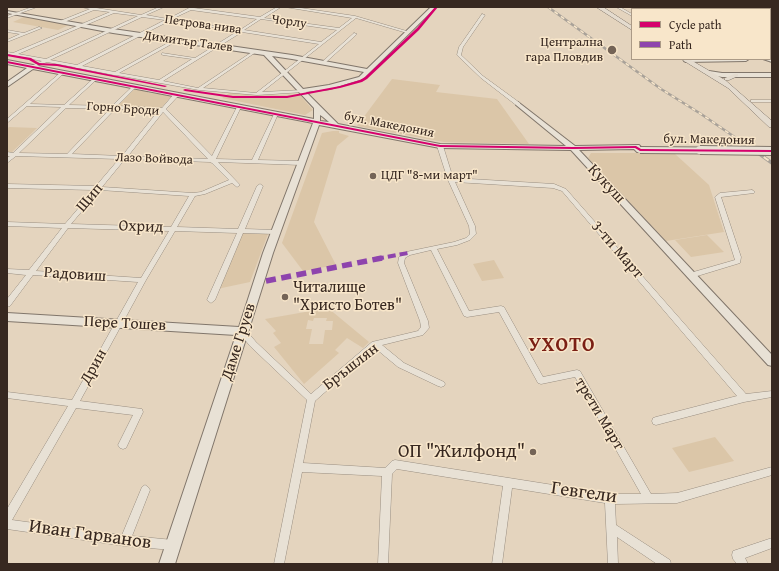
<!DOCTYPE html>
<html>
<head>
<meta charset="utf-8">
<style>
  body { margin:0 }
  #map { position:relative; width:779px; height:571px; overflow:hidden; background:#e4d4be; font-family:"Gentium Book Plus",serif }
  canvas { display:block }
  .frame { position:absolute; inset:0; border:8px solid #372820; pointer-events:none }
  .legend { position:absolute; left:631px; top:8px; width:140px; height:52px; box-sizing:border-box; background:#f8e6ca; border:1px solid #ab9a86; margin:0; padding:5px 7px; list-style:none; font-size:12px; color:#372820 }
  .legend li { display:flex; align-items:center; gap:8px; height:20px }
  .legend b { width:20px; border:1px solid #ab9a86 }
</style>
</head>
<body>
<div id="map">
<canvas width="779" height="571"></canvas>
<div class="frame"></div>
<ul class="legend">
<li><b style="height:5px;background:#d6006c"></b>Cycle path</li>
<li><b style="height:5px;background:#8e44ad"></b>Path</li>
</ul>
</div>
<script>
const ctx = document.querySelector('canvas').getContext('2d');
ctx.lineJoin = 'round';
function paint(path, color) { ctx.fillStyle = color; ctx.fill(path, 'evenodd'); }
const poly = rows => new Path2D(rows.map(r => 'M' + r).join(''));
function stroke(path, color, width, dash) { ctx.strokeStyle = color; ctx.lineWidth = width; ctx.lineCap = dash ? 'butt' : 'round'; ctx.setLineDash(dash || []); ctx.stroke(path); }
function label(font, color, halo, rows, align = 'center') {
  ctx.font = font + ' "Gentium Book Plus",serif'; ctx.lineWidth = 3; ctx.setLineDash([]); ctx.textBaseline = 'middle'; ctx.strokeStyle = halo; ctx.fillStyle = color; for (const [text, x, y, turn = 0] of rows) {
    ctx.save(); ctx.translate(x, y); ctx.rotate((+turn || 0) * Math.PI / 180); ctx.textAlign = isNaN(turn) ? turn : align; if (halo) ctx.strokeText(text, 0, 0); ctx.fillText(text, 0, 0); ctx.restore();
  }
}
paint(poly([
  [26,16,71,24,58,30,13,22],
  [392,79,440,85,436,92,497,99,529,144,444,142,357,126],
  [134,88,148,91,148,93,173,95,161,108,117,106],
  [229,93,283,95,299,94,313,110,305,115,222,98],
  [9,127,37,128,12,152,7,152,7,129],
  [333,131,339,131,339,133,349,136,337,146,314,222,336,265,303,271,282,243,322,133],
  [591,153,674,153,709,185,724,232,666,241,588,158],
  [242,233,268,234,250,282,217,289],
  [707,235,724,252,691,257,675,240],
  [494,260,504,278,482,281,473,264],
  [328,308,369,342,363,348,347,338,335,350,339,353,304,384,274,347,281,343,273,333,276,331,265,319],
  [314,318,327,318,326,321,333,321,332,330,325,330,323,344,309,344,312,329,306,329,308,320,313,321],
  [715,437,734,461,689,472,672,448]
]), '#dbc6a8');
const street = poly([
  [32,7,37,7,7,18,7,16,32,7],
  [81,7,90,7,141,15,159,7,164,7,146,15,168,19,191,7,196,7,194,8,260,17,277,7,281,7,264,18,339,28,352,18,285,7,294,7,355,16,410,32,407,33,356,18,262,92,302,90,304,91,304,92,257,95,199,90,116,75,114,75,78,68,76,68,74,67,47,62,32,68,31,68,31,66,42,61,7,54,7,52,13,53,110,12,94,10,62,23,60,23,60,21,90,9,81,7],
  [191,10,257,19,240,30,172,19,191,10],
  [114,13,138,16,46,59,18,54,114,13],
  [142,17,165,20,77,65,50,60,142,17],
  [261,19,337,30,321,42,244,30,261,19],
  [169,21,238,31,195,58,162,53,161,54,163,55,192,59,159,80,119,73,177,41,177,39,175,39,115,72,82,66,169,21],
  [242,32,319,44,256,93,203,88,256,52,256,50,255,50,198,88,163,81,242,32],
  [616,7,620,7,632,14,632,16,616,7],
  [691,7,697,7,704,9,698,9,691,7],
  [718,7,723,7,720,9,715,9,718,7],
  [754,7,760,7,767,9,761,9,754,7],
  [770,9,772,10,772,12,770,11,770,9],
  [482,14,485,15,463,47,461,55,483,76,520,103,520,105,516,105,481,78,457,55,459,47,482,14],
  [39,27,42,28,7,42,7,40,20,34,7,32,7,30,24,33,39,27],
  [354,33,357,34,324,64,322,64,322,62,354,33],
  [770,43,772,44,772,46,770,45,770,43],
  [61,72,64,73,30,104,64,105,94,78,96,78,96,80,69,105,112,106,133,86,135,86,135,88,117,106,162,108,174,94,178,94,178,96,166,109,212,156,237,107,241,106,241,107,216,159,252,160,274,114,276,113,278,114,258,160,301,161,304,163,301,165,218,162,240,185,237,187,232,183,205,194,195,196,177,227,238,229,257,186,260,184,263,186,245,229,275,230,278,232,275,234,243,233,215,300,211,303,207,300,237,233,175,231,146,280,80,401,142,409,143,412,126,448,123,449,120,448,118,445,133,415,76,408,12,520,122,535,142,487,145,485,148,487,150,490,132,536,173,540,177,541,178,545,177,549,173,550,125,546,7,529,7,509,68,406,7,398,7,392,72,400,138,282,33,275,10,306,7,307,7,299,26,275,7,273,7,269,29,270,62,228,7,226,7,222,65,224,94,190,7,188,7,184,96,186,119,159,16,156,7,163,7,158,10,156,7,156,7,152,13,153,61,107,27,106,7,123,7,119,61,72],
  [66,108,110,109,67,154,19,153,66,108],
  [115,109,159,110,122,156,72,154,115,109],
  [163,112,208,159,128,156,163,112],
  [125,159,210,162,212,163,229,180,201,192,193,193,102,187,125,159],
  [100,190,189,196,171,227,71,224,100,190],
  [68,228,169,231,141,278,36,271,68,228],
  [751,100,772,100,772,102,751,102,751,100],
  [440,144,443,146,453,178,554,184,566,189,746,394,772,391,772,397,744,402,656,425,653,424,652,421,653,418,656,417,737,396,562,191,553,188,455,182,475,226,476,234,470,240,457,245,437,249,469,311,501,306,504,307,543,377,577,370,580,371,651,494,677,493,772,467,772,475,677,503,615,504,616,525,670,560,671,564,657,564,617,537,618,564,608,564,605,503,512,488,502,564,492,564,503,486,397,469,392,474,388,564,378,564,382,476,302,472,284,564,274,564,307,400,250,346,238,331,239,329,245,329,256,342,311,394,372,342,418,331,421,327,420,321,398,263,399,257,406,252,454,242,466,238,470,234,469,226,448,180,437,146,440,144],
  [431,250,464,316,467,317,499,312,538,383,541,384,575,377,641,494,610,494,395,460,392,461,385,468,303,463,315,401,375,348,398,367,438,386,441,387,444,386,445,384,444,382,404,363,382,345,423,335,429,328,428,321,404,263,405,258,410,255,431,250],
  [752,190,755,192,754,193,721,197,741,257,740,263,694,277,690,277,689,275,690,273,735,260,715,197,720,193,752,190],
  [772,538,772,548,745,558,748,564,737,564,733,559,732,555,733,551,772,538]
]);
const secondary = poly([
  [431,7,436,7,363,79,330,89,306,92,338,124,440,144,566,146,516,105,516,103,518,102,575,146,639,145,644,150,643,152,637,152,634,149,579,150,772,355,772,366,768,365,571,150,440,148,319,125,273,253,175,564,159,564,236,335,7,321,7,313,239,327,263,253,313,123,33,69,7,87,7,82,27,68,7,64,7,60,314,119,314,108,264,55,113,33,7,13,7,11,113,29,292,55,367,69,431,7],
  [272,56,292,59,364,72,359,77,329,85,303,89,272,56],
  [320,115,323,117,329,122,320,121,320,115],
  [772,58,772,62,763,59,770,59,772,58],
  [684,59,749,59,746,61,686,62,684,61,684,59],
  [709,71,722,73,772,73,772,77,722,77,707,74,706,73,709,71]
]);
const primary = poly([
  [596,7,603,7,632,26,632,30,596,7],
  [681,59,689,59,725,80,725,78,734,74,738,74,738,76,729,80,725,80,772,121,772,127,769,127,728,88,681,59]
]);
stroke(street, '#998e81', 1);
stroke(secondary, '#81766b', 2);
stroke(primary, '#81766b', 1);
paint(street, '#e8e1d5');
paint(secondary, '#e8e1d5');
paint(primary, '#e4dbce');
const railFar1 = poly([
  [548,7,661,89,701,114,755,151]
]);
const rail = poly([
  [754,150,772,163]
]);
stroke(railFar1, '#a9a299', 2.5);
stroke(rail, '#a9a299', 3.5);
stroke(railFar1, '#f8e6ca', 1.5, [4]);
stroke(rail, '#f8e6ca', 2, [6]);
const secondaryBridgeFar1 = poly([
  [640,150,772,151]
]);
const secondaryBridge = poly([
  [700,150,772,151]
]);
stroke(secondaryBridgeFar1, '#81766b', 8, []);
stroke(secondaryBridge, '#81766b', 10, []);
stroke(secondaryBridgeFar1, '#e8e1d5', 6);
stroke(secondaryBridge, '#e8e1d5', 8);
stroke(poly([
  [376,259,408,253]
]), '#8e44ad', 4, [8, 4]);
stroke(poly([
  [266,281,382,258]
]), '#8e44ad', 5.5, [10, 5.5]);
paint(poly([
  [435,7,438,7,419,30,367,79,362,82,340,88,287,98,233,98,185,91,183,90,185,89,233,96,287,96,340,86,360,80,365,77,417,28,435,7],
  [7,54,31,58,39,63,57,64,167,86,165,87,57,66,38,65,29,60,7,56,7,54],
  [7,61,440,145,573,147,636,146,641,149,772,150,772,152,640,151,635,148,573,149,440,147,7,63,7,61]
]), '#d6006c');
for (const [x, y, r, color] of [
  [612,50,5,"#746457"],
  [373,176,4,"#746457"],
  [285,297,4,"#746457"],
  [533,452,4,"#746457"]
]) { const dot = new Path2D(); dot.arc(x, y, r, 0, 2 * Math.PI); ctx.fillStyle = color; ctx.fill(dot); stroke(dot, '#f8e6ca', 1.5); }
label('13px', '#372820', '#f8e6ca', [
  ["Чорлу",289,22,8],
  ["Петрова нива",203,25,8],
  ["Димитър Талев",188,42,8],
  ["Горно Броди",123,109,4],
  ["бул. Македония",389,125,11],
  ["бул. Македония",709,140,1],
  ["Лазо Войвода",154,159,2]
]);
label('13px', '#372820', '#f8e6ca', [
  ["Централна",603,43],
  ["гара Пловдив",603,58],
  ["ЦДГ \"8-ми март\"",381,176,"left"]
], 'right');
label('16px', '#372820', '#f8e6ca', [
  ["Кукуш",606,184,47],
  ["Щип",90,198,-50],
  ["Охрид",141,227,2],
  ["3-ти Март",617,250,49],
  ["Радовиш",75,275,4],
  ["Пере Тошев",125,324,3],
  ["Даме Груев",239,342,-72],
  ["Дрин",94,367,-61],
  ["Бръшлян",351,367,-38],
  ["трети Март",599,414,59]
]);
label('16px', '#372820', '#f8e6ca', [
  ["Читалище",293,288],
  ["\"Христо Ботев\"",293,306]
], 'left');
label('19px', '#372820', '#f8e6ca', [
  ["ОП \"Жилфонд\"",525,452]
], 'right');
label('19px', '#372820', '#f8e6ca', [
  ["Гевгели",584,493,8],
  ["Иван Гарванов",90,535,8]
]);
ctx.letterSpacing = '1px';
label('bold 20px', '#7a1f14', '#f8e6ca', [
  ["УХОТО",562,346]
]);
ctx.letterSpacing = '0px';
</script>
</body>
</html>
